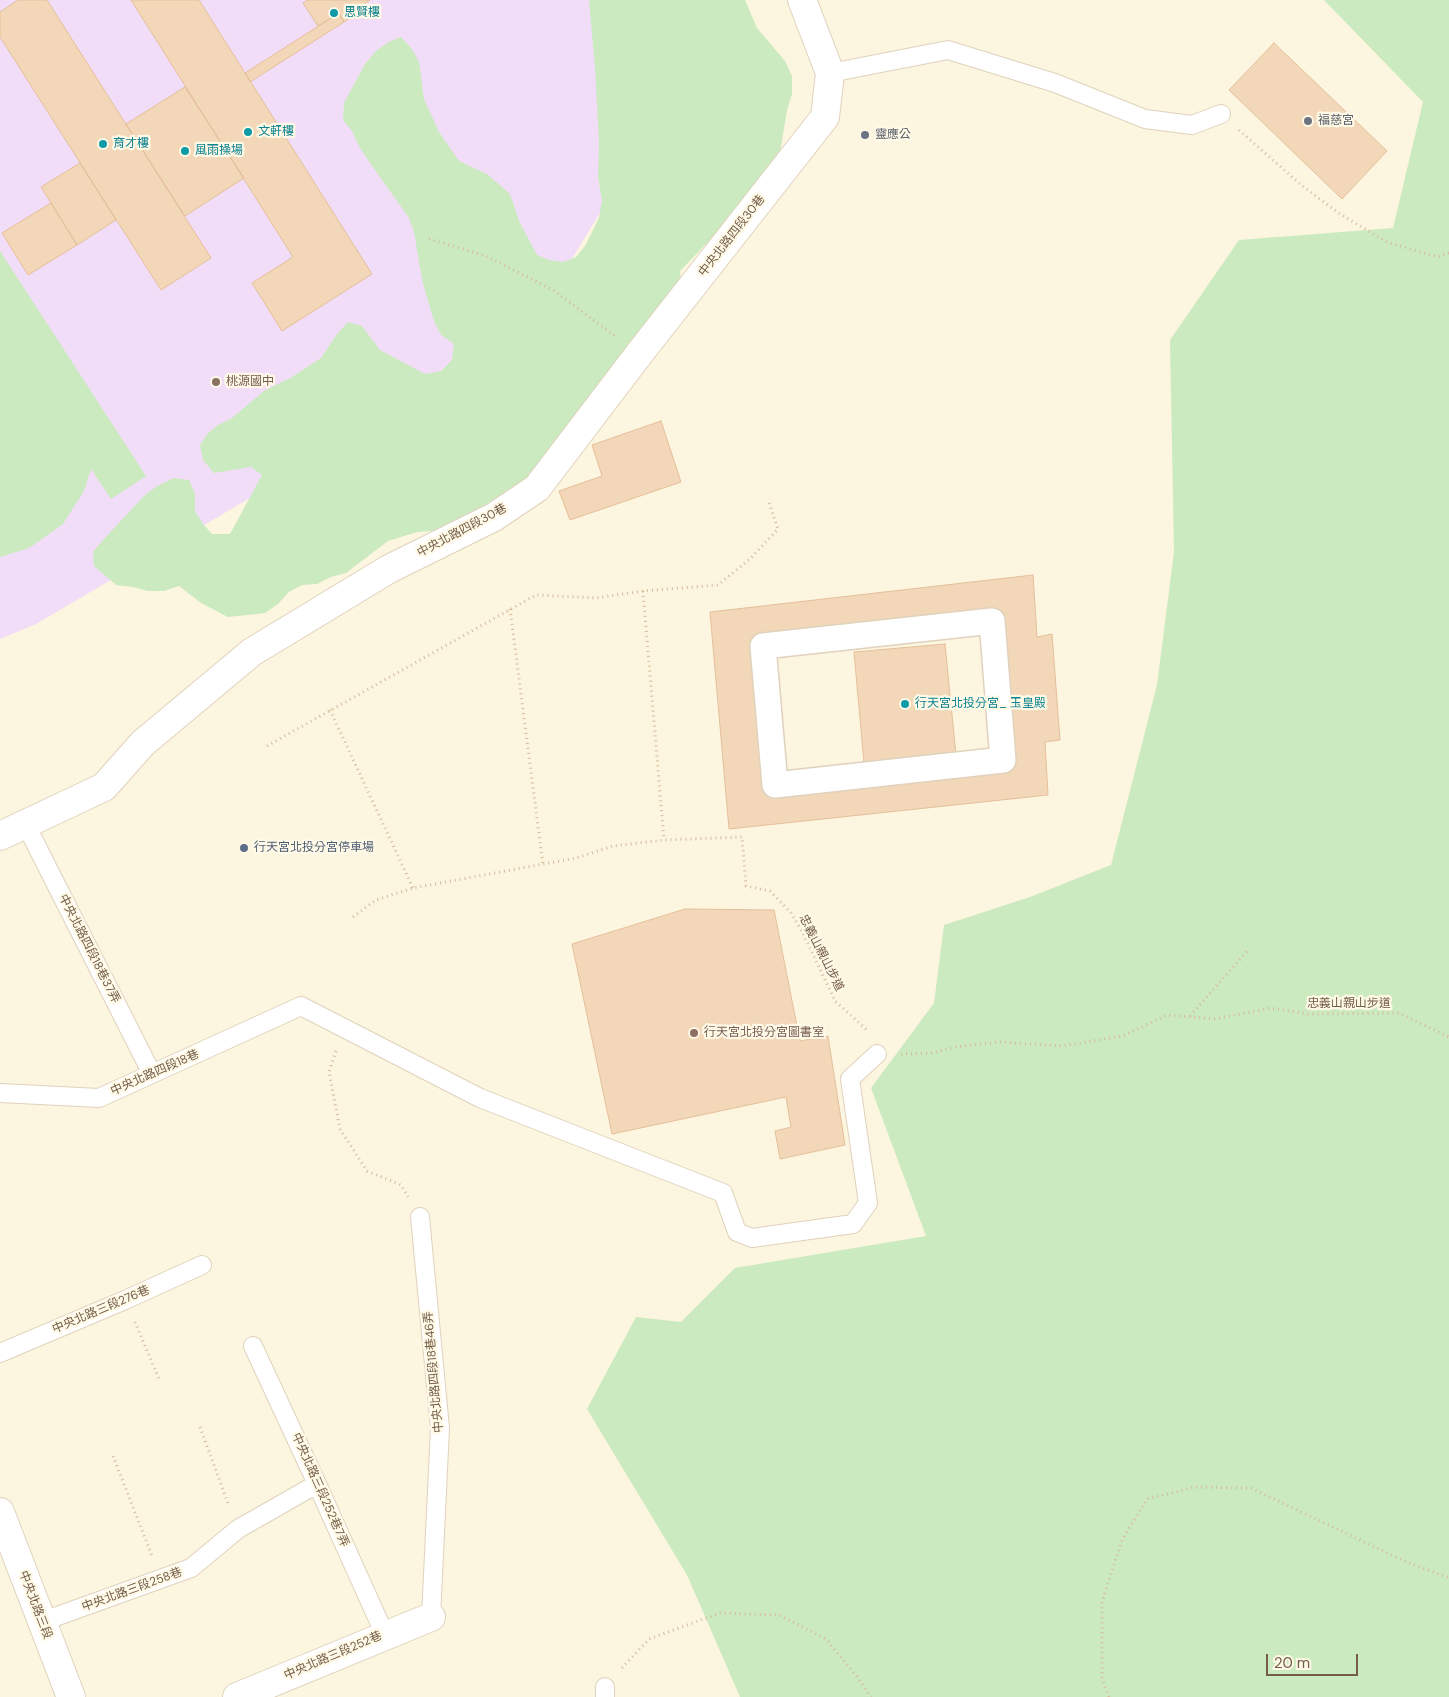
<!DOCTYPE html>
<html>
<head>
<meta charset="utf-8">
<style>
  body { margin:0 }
  #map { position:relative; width:1449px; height:1697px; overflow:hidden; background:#fcf5e0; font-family:"DM Sans",sans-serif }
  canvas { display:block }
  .scale { position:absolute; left:1266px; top:1654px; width:92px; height:22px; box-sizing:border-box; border:2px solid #735d47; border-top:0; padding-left:6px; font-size:15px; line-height:18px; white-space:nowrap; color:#735d47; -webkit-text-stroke:4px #fff9e7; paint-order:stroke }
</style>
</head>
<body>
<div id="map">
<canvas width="1449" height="1697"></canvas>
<div class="scale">20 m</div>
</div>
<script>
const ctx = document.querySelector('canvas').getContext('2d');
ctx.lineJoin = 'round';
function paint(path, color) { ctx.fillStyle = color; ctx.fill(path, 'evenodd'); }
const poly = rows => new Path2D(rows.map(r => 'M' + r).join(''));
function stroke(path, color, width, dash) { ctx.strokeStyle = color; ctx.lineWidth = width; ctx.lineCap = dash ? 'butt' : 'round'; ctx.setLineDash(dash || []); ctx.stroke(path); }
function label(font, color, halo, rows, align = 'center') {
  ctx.font = font + ' "DM Sans","Noto Sans TC",sans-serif'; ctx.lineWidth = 4.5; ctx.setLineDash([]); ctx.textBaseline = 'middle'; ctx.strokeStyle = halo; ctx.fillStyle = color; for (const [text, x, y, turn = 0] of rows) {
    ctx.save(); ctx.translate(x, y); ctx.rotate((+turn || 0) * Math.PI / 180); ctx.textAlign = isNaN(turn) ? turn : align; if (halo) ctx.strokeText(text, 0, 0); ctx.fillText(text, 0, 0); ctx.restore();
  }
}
paint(poly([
  [0,0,643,0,649,132,553,290,323,455,36,624,0,639]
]), '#f2ddf8');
paint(poly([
  [589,0,745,0,757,28,785,61,792,76,792,94,787,110,779,159,741,214,704,246,680,271,682,287,551,451,529,475,517,486,449,526,433,531,417,532,388,541,346,573,331,577,317,584,302,585,289,592,278,604,265,613,228,617,201,603,179,586,164,591,148,591,133,587,116,585,94,566,93,552,103,540,145,495,157,486,174,478,189,480,195,494,195,511,203,524,212,534,230,534,262,475,251,467,214,473,203,460,200,445,208,433,218,425,232,418,264,391,292,377,321,358,337,334,348,322,362,326,380,350,425,374,441,371,452,360,454,344,441,335,434,321,423,284,414,232,409,218,370,163,360,148,352,131,343,120,344,103,365,64,376,51,389,42,401,37,412,49,419,62,424,99,439,132,459,161,487,174,510,194,520,223,537,255,549,260,563,262,576,257,585,246,599,218,602,201,598,177,599,142,595,68],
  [1324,0,1449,0,1449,1697,740,1697,687,1575,587,1409,636,1317,681,1322,735,1268,926,1236,871,1088,934,1003,944,925,1030,897,1111,865,1157,685,1174,552,1170,340,1239,240,1393,228,1423,102],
  [0,251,146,476,111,499,91,469,84,491,63,524,29,548,0,557]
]), '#cbeabf');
const building = poly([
  [18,0,47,0,211,258,161,290,0,37,0,12,18,0],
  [131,0,199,0,372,274,282,331,252,283,293,257,131,0],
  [308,0,370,0,357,9,359,12,344,22,339,13,318,26,303,3,308,0],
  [339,13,344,22,250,82,245,73,339,13],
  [1274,43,1387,151,1342,199,1229,90,1274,43],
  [185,87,244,178,185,216,126,124,185,87],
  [80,163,116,220,77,245,41,187,80,163],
  [51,203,77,245,28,275,2,233,51,203],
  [661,421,681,482,570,520,559,491,602,476,592,445,661,421],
  [1033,575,1037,637,1052,634,1060,740,1045,742,1048,795,729,829,710,612,1033,575],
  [992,621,1003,760,775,785,763,646,992,621],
  [945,644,956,755,864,763,854,652,945,644],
  [685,909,774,910,800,1041,828,1036,845,1145,780,1159,775,1131,791,1127,786,1097,612,1134,572,944,685,909]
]);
paint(building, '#f2d7b8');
stroke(building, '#e5bf98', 1);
const service = poly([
  [830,73,948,50,1055,83,1145,119,1192,125,1221,114],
  [25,823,152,1074],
  [0,1093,99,1098,301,1006,480,1098,723,1193,737,1232,752,1238,853,1224,868,1203,850,1079,877,1054],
  [420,1217,440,1428,431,1617],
  [253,1346,317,1484,385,1635],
  [0,1353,125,1300,202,1265],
  [41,1622,191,1568,238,1529,317,1484],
  [605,1687,605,1697]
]);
const pedestrian = poly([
  [992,621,1003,760,775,785,763,646,992,621]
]);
const minor = poly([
  [0,836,104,787,143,743,252,652,389,569,494,517,537,488,639,354,825,117,830,73,802,0],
  [237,1697,431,1617]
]);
const tertiary = poly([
  [0,1512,71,1697]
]);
stroke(service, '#e0d2bc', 20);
stroke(pedestrian, '#e0d2bc', 28);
stroke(minor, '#e0d2bc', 30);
stroke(tertiary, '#e0d2bc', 30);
stroke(poly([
  [1239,130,1300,184,1340,214,1387,242,1438,257,1449,253],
  [429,239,486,256,553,290,615,336],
  [643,591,664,840],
  [510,609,543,865],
  [330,710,413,888],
  [267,746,536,595,596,598,643,591,718,585,750,559,778,529,768,500],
  [353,917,376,900,413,888,576,858,613,846,664,840,742,837,746,886,770,891,791,913,803,933,835,1001,868,1031],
  [1190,1016,1248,950],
  [336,1051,329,1072,340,1129,367,1171,401,1185,408,1197],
  [901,1054,932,1053,956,1047,999,1042,1062,1046,1123,1036,1167,1015,1215,1019,1270,1008,1308,1014,1399,1013,1449,1037],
  [135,1322,159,1379],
  [200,1427,229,1506],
  [113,1456,152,1556],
  [622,1668,649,1639,720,1613,779,1615,826,1639,858,1678,871,1697],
  [1109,1697,1102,1678,1102,1602,1122,1540,1147,1499,1196,1487,1251,1488,1402,1560,1449,1578]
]), '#d6ba9b', 3, [1, 4]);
stroke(service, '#fff', 18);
stroke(pedestrian, '#fff', 25);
stroke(minor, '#fff', 28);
stroke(tertiary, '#fff', 28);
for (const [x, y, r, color] of [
  [334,13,5,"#0f9aa8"],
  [1308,121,5,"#6b7280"],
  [248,132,5,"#0f9aa8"],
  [865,135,5,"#6b7280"],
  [103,144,5,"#0f9aa8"],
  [185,151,5,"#0f9aa8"],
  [216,382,5,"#8d6e63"],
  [905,704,5,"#0f9aa8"],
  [244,848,5,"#5c6f8a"],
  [694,1033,5,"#8d6e63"]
]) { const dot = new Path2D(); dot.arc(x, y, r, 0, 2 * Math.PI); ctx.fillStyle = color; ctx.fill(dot); stroke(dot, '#fff9e7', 2); }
label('12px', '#0d838f', '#fff9e7', [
  ["思賢樓",344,13],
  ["文軒樓",258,132],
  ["育才樓",113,144],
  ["風雨操場",195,151],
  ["行天宮北投分宮_ 玉皇殿",915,704]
], 'left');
label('12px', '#5b616d', '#fff9e7', [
  ["福慈宮",1318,121],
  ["靈應公",875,135]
], 'left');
label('12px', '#735d47', '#fff9e7', [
  ["中央北路四段30巷",732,236,-52],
  ["中央北路四段30巷",462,531,-28],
  ["中央北路四段18巷37弄",89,949,63],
  ["忠義山親山步道",821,953,63],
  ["忠義山親山步道",1349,1004],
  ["中央北路四段18巷",155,1073,-24],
  ["中央北路三段276巷",101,1310,-23],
  ["中央北路四段18巷46弄",434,1372,-95],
  ["中央北路三段252巷7弄",320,1490,66],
  ["中央北路三段258巷",132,1590,-20],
  ["中央北路三段",35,1605,69],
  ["中央北路三段252巷",333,1656,-23]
]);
label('12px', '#785e54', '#fff9e7', [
  ["桃源國中",226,382],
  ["行天宮北投分宮圖書室",704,1033]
], 'left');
label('12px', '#4e5e75', '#fff9e7', [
  ["行天宮北投分宮停車場",254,848]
], 'left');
</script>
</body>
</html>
